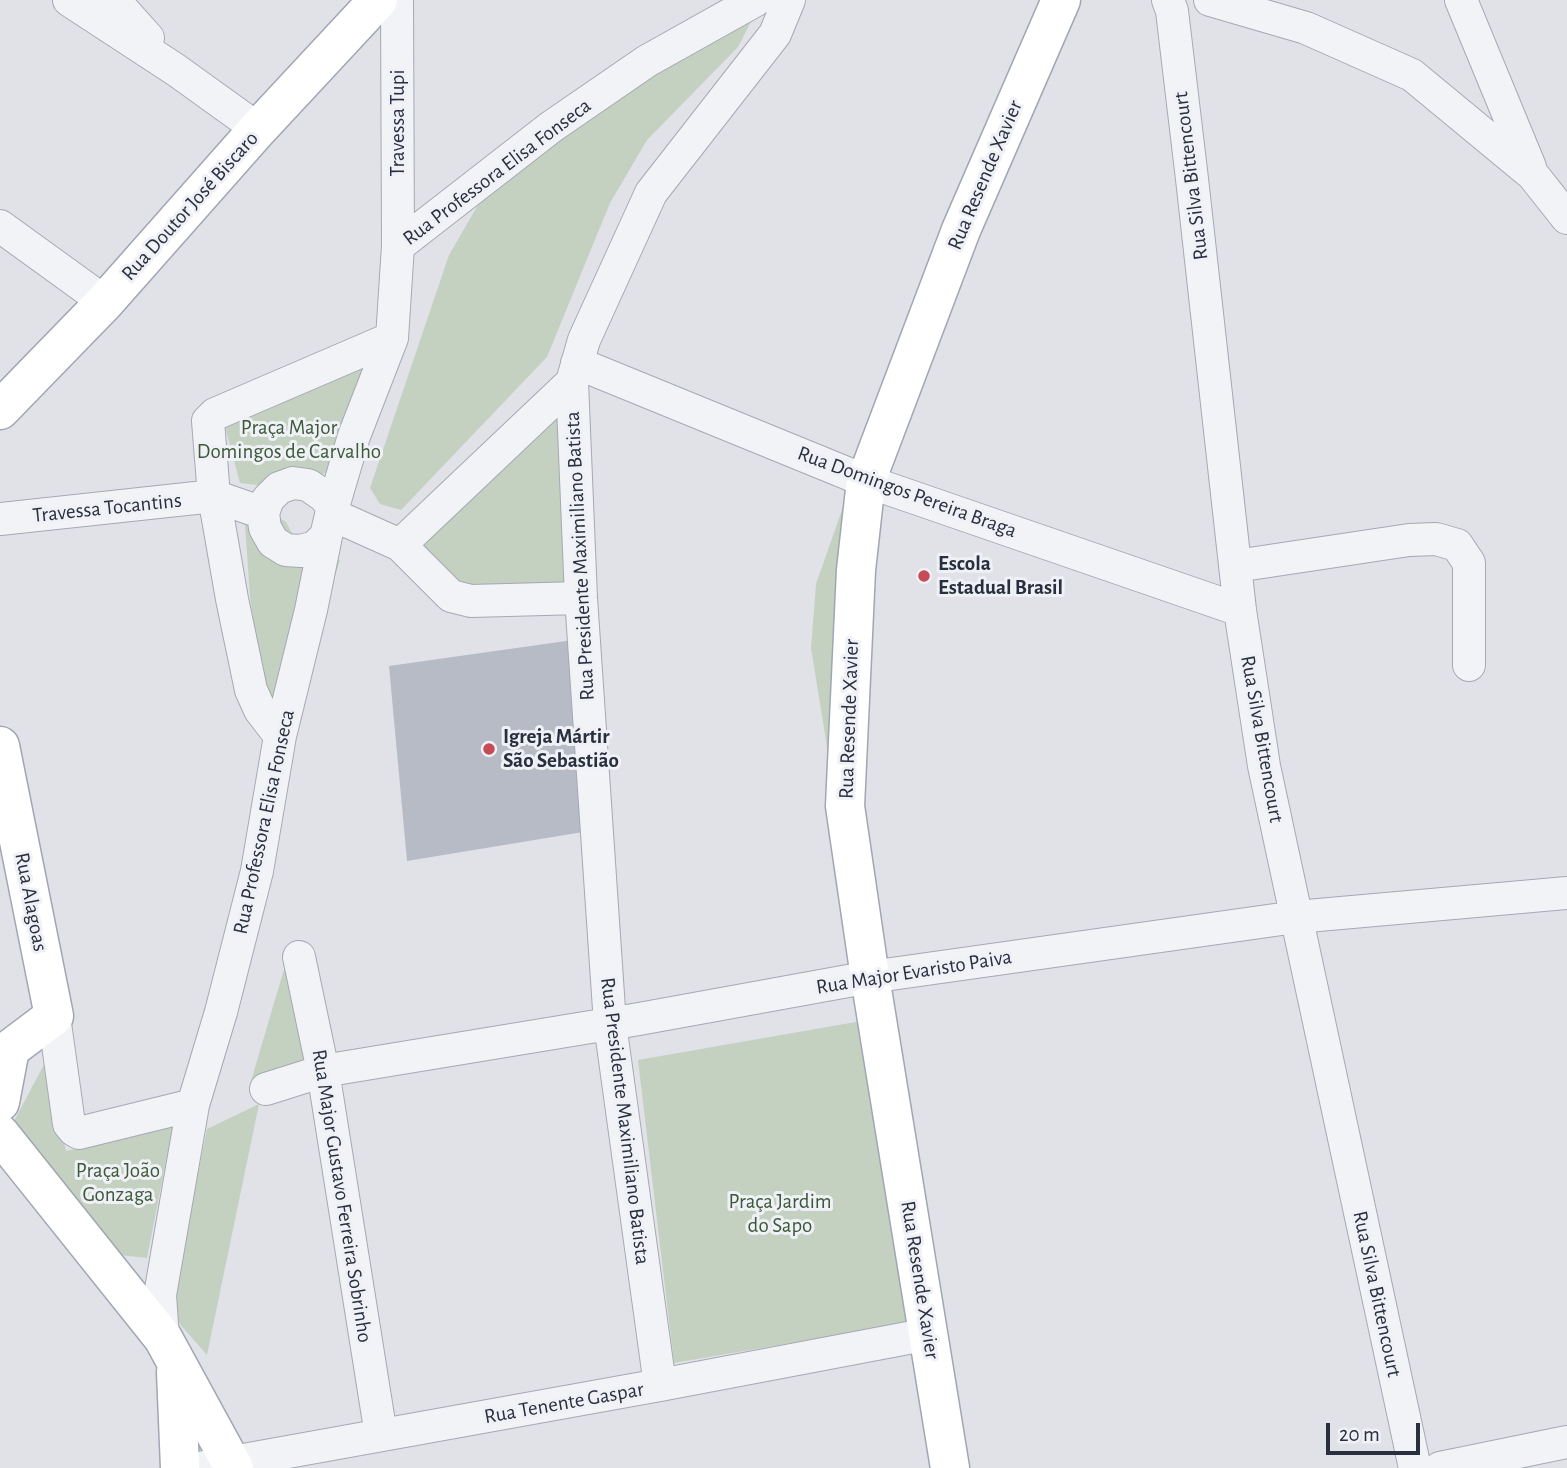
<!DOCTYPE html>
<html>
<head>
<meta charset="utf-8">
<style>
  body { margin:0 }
  #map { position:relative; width:1567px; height:1468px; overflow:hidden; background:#e0e2e8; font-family:"Alegreya Sans",sans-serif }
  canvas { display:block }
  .scale { position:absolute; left:1326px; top:1423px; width:94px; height:32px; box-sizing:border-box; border:4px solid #292f3e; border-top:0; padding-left:9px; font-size:21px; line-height:24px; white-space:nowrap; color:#292f3e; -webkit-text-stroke:5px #eff1f6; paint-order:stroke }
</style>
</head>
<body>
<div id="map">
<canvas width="1567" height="1468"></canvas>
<div class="scale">20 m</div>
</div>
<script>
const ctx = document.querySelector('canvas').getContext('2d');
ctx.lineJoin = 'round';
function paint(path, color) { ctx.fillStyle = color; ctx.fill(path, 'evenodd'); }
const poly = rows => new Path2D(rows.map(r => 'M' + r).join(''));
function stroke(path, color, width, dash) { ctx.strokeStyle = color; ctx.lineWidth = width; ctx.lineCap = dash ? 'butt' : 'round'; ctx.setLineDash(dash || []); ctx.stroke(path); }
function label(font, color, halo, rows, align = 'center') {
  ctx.font = font + ' "Alegreya Sans",sans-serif'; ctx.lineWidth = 6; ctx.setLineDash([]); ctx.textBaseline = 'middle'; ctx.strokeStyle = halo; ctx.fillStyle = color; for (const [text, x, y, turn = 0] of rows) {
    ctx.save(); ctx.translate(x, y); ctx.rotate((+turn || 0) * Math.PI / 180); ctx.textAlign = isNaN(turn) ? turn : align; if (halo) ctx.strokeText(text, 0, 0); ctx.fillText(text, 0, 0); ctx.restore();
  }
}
paint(poly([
  [758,8,738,47,647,140,610,203,547,357,401,510,380,504,370,488,449,255,478,205,570,126],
  [391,357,334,467,320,476,291,489,240,483,222,415],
  [564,398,573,591,471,594,413,544],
  [849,490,840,827,811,648,816,584],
  [243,496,286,522,301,550,340,560,289,727,264,696,250,597],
  [290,949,315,1071,251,1081],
  [867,1020,925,1320,674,1363,638,1060],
  [46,1061,66,1151,173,1125,147,1258,119,1255,14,1121],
  [259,1104,207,1355,178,1322,172,1302,207,1129]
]), '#c4d1c1');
paint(poly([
  [573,640,589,831,407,861,389,666]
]), '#b7bbc5');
const minor = poly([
  [69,0,176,70,258,129],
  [114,0,148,38],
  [1168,0,1172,11,1192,179,1240,610,1264,766,1415,1468],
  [1210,0,1306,28,1412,75,1533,175,1567,218],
  [1461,0,1530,167],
  [0,226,105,302],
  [398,246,551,127,647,61,756,0],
  [577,363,866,481,1240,610],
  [293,483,308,485,324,496,333,507,326,536,315,547,301,551,286,550,273,542,265,528,263,513,268,499,279,488,293,483],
  [333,507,354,436,392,338,398,246,397,0],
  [331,514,400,545,451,596,471,601,581,598],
  [0,519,214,496,263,513],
  [400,545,572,382],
  [1236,566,1409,540,1436,539,1457,545,1469,563,1469,665],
  [280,736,260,710,251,690,232,599,214,496,208,421,215,414,392,338],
  [299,957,323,1071,381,1435],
  [54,1016,69,1124,74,1130,79,1133,193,1105],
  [266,1089,323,1071,639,1019,870,977,1296,917,1567,893],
  [163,1338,160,1295,193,1105,221,1012,257,871,280,736,311,610,326,536],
  [660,1385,610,1024,581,598,572,382,584,340,651,193,775,34,789,0],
  [199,1468,660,1385,929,1334],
  [1440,1468,1567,1442]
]);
const major = poly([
  [0,410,105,302,258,129,378,0],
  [0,746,54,1016,10,1049,0,1102],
  [0,1134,163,1338,234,1468],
  [176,1372,180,1468],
  [950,1468,870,977,845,806,856,570,866,481,961,230,1061,0]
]);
stroke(minor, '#a5a9b2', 34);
stroke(major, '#a0a6b3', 41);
stroke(minor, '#f2f3f7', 32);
stroke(major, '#fff', 38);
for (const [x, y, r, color] of [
  [924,576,7,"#c74b54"],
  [489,749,7,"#c74b54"]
]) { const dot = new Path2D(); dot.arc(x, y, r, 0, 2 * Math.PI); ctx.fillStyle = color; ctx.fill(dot); stroke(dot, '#eff1f6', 2.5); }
label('21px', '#292f3e', '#eff1f6', [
  ["Travessa Tupi",398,123,-90],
  ["Rua Professora Elisa Fonseca",497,172,-37],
  ["Rua Resende Xavier",985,175,-67],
  ["Rua Silva Bittencourt",1191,176,-97],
  ["Rua Doutor José Biscaro",190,206,-48],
  ["Rua Domingos Pereira Braga",907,492,20],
  ["Travessa Tocantins",107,508,-6],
  ["Rua Presidente Maximiliano Batista",580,556,-93],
  ["Rua Resende Xavier",849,719,-88],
  ["Rua Silva Bittencourt",1262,739,80],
  ["Rua Professora Elisa Fonseca",264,822,-78],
  ["Rua Alagoas",31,902,79],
  ["Rua Major Evaristo Paiva",914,972,-9],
  ["Rua Presidente Maximiliano Batista",625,1121,83],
  ["Rua Major Gustavo Ferreira Sobrinho",342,1196,81],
  ["Rua Resende Xavier",920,1280,81],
  ["Rua Silva Bittencourt",1377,1294,78],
  ["Rua Tenente Gaspar",564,1403,-10]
]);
label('21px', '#3b5937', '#eff1f6', [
  ["Praça Major",289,428],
  ["Domingos de Carvalho",289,452],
  ["Praça João",118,1171],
  ["Gonzaga",118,1195],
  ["Praça Jardim",780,1202],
  ["do Sapo",780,1226]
]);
label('bold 21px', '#292f3e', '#eff1f6', [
  ["Escola",938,564],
  ["Estadual Brasil",938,588],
  ["Igreja Mártir",503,737],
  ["São Sebastião",503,761]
], 'left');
</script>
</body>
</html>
